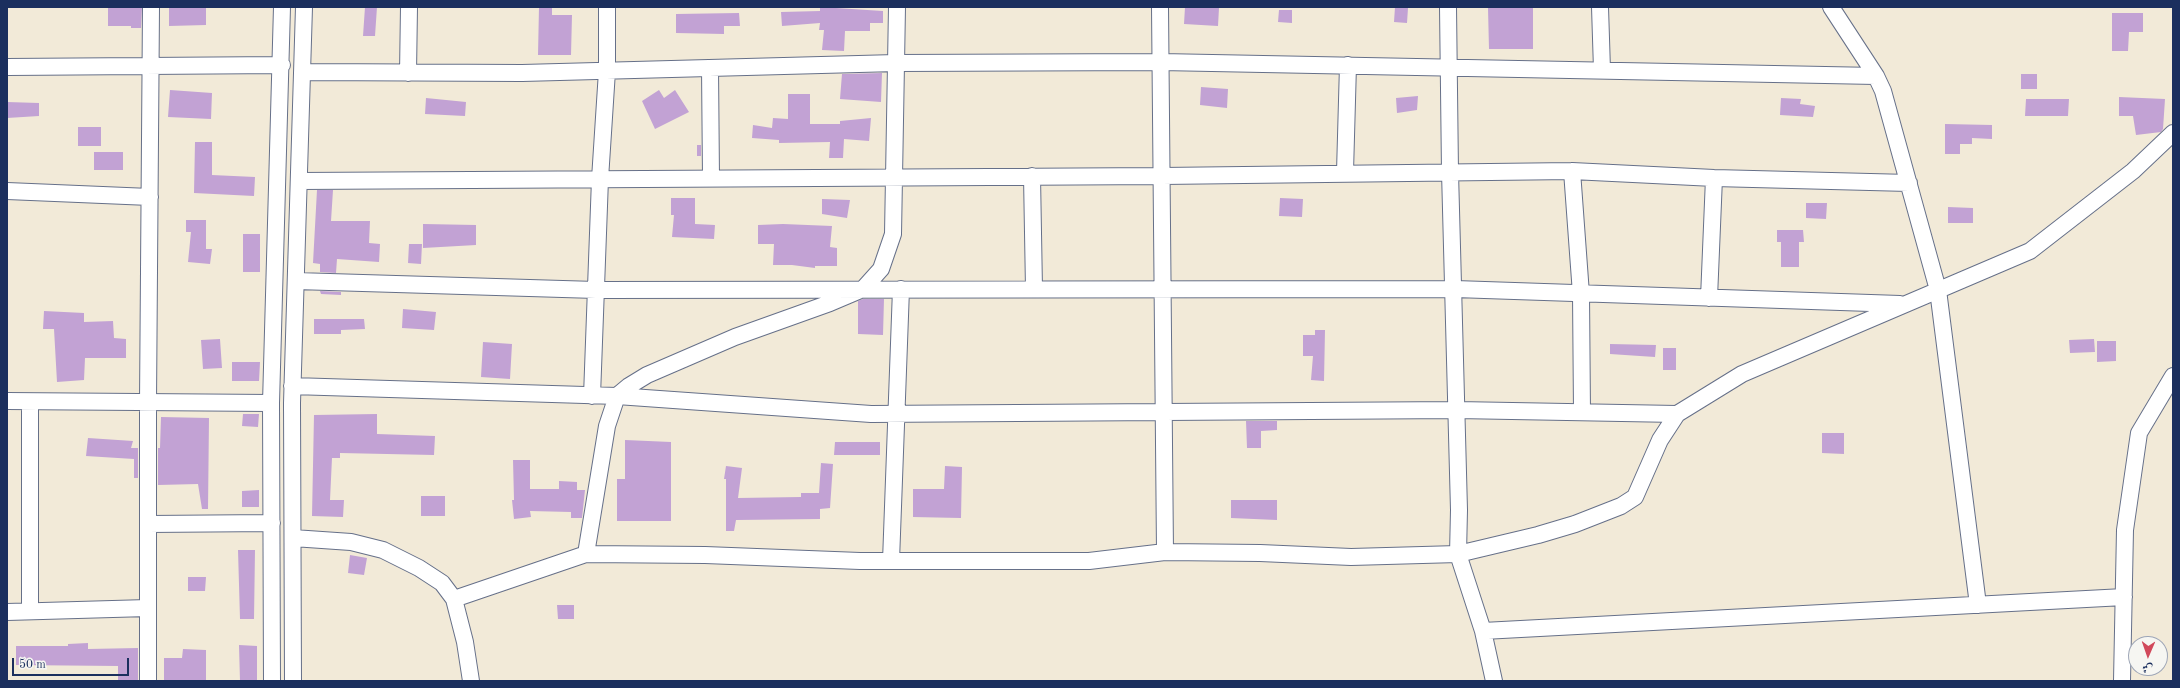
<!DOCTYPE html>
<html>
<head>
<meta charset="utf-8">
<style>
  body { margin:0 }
  #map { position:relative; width:2180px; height:688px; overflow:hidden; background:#f2ead8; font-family:"Old Standard TT",Amiri,serif }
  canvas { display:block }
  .frame { position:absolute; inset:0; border:8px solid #1b2f5e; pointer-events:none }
  .north { position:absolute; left:2128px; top:636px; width:40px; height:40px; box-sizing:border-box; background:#f6f6f2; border:1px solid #9ea6b7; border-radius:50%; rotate:182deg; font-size:11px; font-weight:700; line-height:16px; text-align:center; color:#1b2f5e }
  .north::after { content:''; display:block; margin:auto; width:14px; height:18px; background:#d1495b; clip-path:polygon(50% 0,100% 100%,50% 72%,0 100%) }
  .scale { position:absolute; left:12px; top:658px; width:117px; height:18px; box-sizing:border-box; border:2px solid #1b2f5e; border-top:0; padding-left:5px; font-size:12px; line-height:14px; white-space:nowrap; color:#1b2f5e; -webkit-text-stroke:3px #f6f6f2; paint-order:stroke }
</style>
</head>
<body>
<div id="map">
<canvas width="2180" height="688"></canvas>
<div class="frame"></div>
<div class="north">ش</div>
<div class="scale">50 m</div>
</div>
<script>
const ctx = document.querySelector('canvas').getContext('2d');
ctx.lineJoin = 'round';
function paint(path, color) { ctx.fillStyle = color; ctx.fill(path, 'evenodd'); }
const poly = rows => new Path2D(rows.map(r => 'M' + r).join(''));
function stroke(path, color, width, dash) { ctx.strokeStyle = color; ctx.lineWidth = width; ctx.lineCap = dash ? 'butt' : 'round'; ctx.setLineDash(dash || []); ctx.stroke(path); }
paint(poly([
  [108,7,142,7,141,28,131,28,131,26,108,26],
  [169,7,206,7,206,25,169,26],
  [365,7,377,7,375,36,363,36],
  [539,7,552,7,552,15,572,15,571,55,538,55],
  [820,7,883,11,883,23,870,23,870,31,845,31,844,51,822,50,824,30,819,30,820,23,782,26,781,12,820,11],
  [1185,7,1219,8,1218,26,1184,24],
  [1395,7,1408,8,1407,23,1394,22],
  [1488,8,1533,8,1533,49,1489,49],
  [1279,10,1292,10,1292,23,1278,22],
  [739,13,740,26,724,26,724,34,676,33,676,14],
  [2112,13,2143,13,2143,32,2129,32,2128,51,2112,51],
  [882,73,881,102,840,99,842,74],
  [2021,74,2037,74,2037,89,2021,89],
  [1201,87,1228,89,1227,108,1200,105],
  [170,90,212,93,211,119,168,117],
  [659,90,664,98,675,90,689,112,655,129,642,101],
  [788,94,810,94,810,124,840,124,840,121,871,118,869,141,844,139,843,158,829,158,830,142,779,143,779,140,752,138,753,125,772,128,773,118,788,119],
  [1418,96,1417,110,1397,113,1396,98],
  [2119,97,2165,99,2163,129,2161,132,2136,135,2133,116,2119,116],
  [426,98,466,102,465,116,425,114],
  [1781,98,1801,99,1800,104,1815,106,1813,117,1780,115],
  [2026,99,2069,99,2068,116,2025,116],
  [7,102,39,103,39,116,7,118],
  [1945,124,1992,125,1992,139,1972,138,1972,144,1960,144,1960,154,1945,154],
  [78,127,101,127,101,146,78,146],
  [195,142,212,142,212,175,255,177,254,196,194,193],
  [697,145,701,145,701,156,697,156],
  [94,152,123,152,123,170,94,170],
  [317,190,333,190,331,221,370,221,369,243,380,244,379,262,337,259,336,273,320,272,320,264,313,263],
  [671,198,695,198,695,224,715,225,714,239,672,237,674,215,671,215],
  [1280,198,1303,199,1302,217,1279,216],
  [822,199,850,200,847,218,822,214],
  [1806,203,1827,203,1826,219,1806,218],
  [1948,207,1973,208,1973,223,1948,223],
  [186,220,206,220,206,249,212,249,210,264,188,262,191,232,186,232],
  [423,224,476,225,476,245,423,248],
  [783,224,832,226,830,247,837,248,837,266,815,266,815,268,792,265,773,265,774,244,758,244,758,225],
  [1777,230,1803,230,1804,242,1799,242,1799,267,1781,267,1781,242,1777,242],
  [243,234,260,234,260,272,243,272],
  [409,244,422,244,421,264,408,263],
  [320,291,341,292,341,295,321,294],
  [863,299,884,299,883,335,858,334,858,301],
  [403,309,436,312,434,330,402,328],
  [44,311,84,313,84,322,113,321,114,338,126,339,126,358,85,358,84,380,57,382,54,329,43,329],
  [314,319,364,319,365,329,341,330,341,334,314,334],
  [1315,330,1325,330,1324,381,1311,380,1313,356,1303,356,1303,335,1315,335],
  [220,339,222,368,203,369,201,340],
  [2094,339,2095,352,2070,353,2069,340],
  [2097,341,2116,341,2116,361,2097,362],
  [483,342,512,344,510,379,481,377],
  [1610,344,1656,345,1655,357,1610,354],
  [1663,348,1676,348,1676,370,1663,370],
  [232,362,260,362,259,381,232,381],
  [243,414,259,414,258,427,242,426],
  [377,414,377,434,435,436,434,455,340,453,340,458,332,458,330,500,344,500,343,517,312,516,314,415],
  [161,417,209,418,208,509,202,509,198,484,158,485,158,448,160,448],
  [1246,421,1277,421,1277,430,1261,431,1261,448,1247,448],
  [1822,433,1844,433,1844,454,1822,453],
  [88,438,133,441,131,448,138,448,138,478,134,478,134,459,86,456],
  [625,440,671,442,671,521,617,521,617,479,625,479],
  [835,442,880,442,880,455,834,455],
  [513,460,530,460,530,489,559,489,559,481,577,482,577,490,585,490,582,518,571,518,571,512,530,511,531,517,514,519,512,500,514,500],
  [821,463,833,464,830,508,820,509,820,519,736,520,734,531,726,531,726,479,724,479,726,466,742,468,738,498,801,497,801,493,819,493],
  [945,466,962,467,961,518,913,517,913,489,944,489],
  [259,490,259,507,242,507,242,491],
  [421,496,445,496,445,516,421,516],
  [1231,500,1277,500,1277,520,1231,518],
  [238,550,255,550,254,619,240,619],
  [350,555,367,558,364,575,348,573],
  [188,577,206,577,205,591,188,591],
  [557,605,574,605,574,619,558,619],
  [88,643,88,649,138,648,138,681,118,681,118,666,16,665,16,646,68,646,68,644],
  [239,645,257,646,257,681,240,681],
  [183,649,206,650,206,681,164,681,164,658,182,658]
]), '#c2a2d4');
const minor = poly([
  [1160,7,1165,552],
  [1448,7,1450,172,1459,510,1458,554,1483,631,1494,681],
  [1600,7,1602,70],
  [1831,7,1876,76,1883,91,1938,290,1978,605],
  [7,67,282,65],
  [710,68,711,178],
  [302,72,522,73,896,63,1161,62,1876,76],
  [408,73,409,7],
  [1572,171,1581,294,1582,412],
  [1345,172,1348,65],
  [1032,176,1034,289],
  [299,181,1162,176,1572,171,1714,178,1909,183],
  [7,191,150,197],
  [296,281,596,290,1455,289,1900,304],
  [1709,298,1714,178],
  [292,386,617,396,871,414,1457,410,1677,414],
  [592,396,600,179,607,71,607,7],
  [7,401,271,403],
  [148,524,272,523],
  [293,538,351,542,383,550,419,568,442,583,454,599,465,642,471,681],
  [586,554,607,426,617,396,629,386,647,375,735,337,830,303,863,289,881,269,893,234,897,7],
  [891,561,901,289],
  [454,599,586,554,705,555,860,561,1089,561,1165,552,1260,553,1351,557,1458,554,1538,535,1575,524,1621,506,1635,497,1660,440,1677,414,1742,374,2030,251,2133,171,2173,133],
  [30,611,30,402],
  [7,612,148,608],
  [1483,631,2124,597],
  [148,681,148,402,151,7],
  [272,681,271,403,282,7],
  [293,681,292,403,304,7],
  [2122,681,2125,530,2139,433,2173,376]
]);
stroke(minor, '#667089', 18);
stroke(minor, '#fff', 16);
</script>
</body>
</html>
